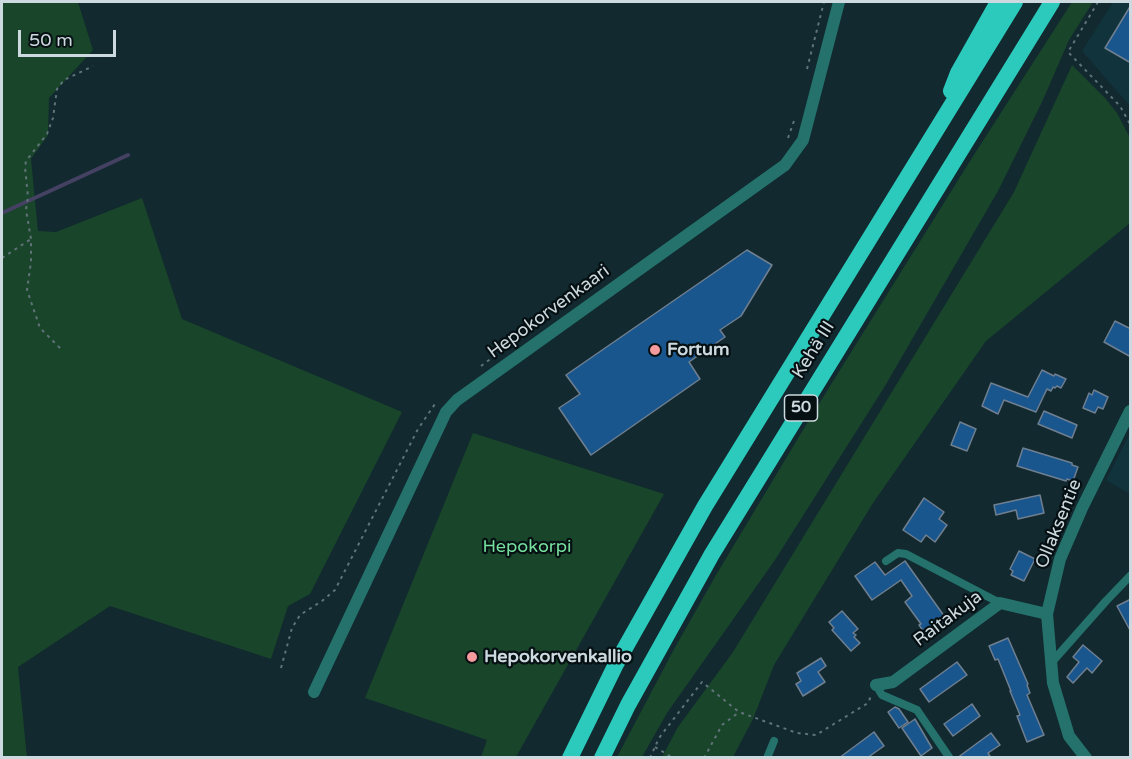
<!DOCTYPE html>
<html>
<head>
<meta charset="utf-8">
<style>
  body { margin:0 }
  #map { position:relative; width:1132px; height:759px; overflow:hidden; background:#11292f; font-family:"Varela Round",sans-serif }
  canvas { display:block }
  .frame { position:absolute; inset:0; border:3px solid #ccdadf; pointer-events:none }
  .scale { position:absolute; left:18px; top:30px; width:98px; height:27px; box-sizing:border-box; border:3px solid #ccdadf; border-top:0; padding-left:8px; font-size:18px; line-height:21px; white-space:nowrap; color:#ccdadf; -webkit-text-stroke:4px #061013; paint-order:stroke }
</style>
</head>
<body>
<div id="map">
<canvas width="1132" height="759"></canvas>
<div class="frame"></div>
<div class="scale">50 m</div>
</div>
<script>
const ctx = document.querySelector('canvas').getContext('2d');
ctx.lineJoin = 'round';
function paint(path, color) { ctx.fillStyle = color; ctx.fill(path, 'evenodd'); }
const poly = rows => new Path2D(rows.map(r => 'M' + r).join(''));
function stroke(path, color, width, dash) { ctx.strokeStyle = color; ctx.lineWidth = width; ctx.lineCap = dash ? 'butt' : 'round'; ctx.setLineDash(dash || []); ctx.stroke(path); }
function label(font, color, halo, rows, align = 'center') {
  ctx.font = font + ' "Varela Round",sans-serif'; ctx.lineWidth = 4.5; ctx.setLineDash([]); ctx.textBaseline = 'middle'; ctx.strokeStyle = halo; ctx.fillStyle = color; for (const [text, x, y, turn = 0] of rows) {
    ctx.save(); ctx.translate(x, y); ctx.rotate((+turn || 0) * Math.PI / 180); ctx.textAlign = isNaN(turn) ? turn : align; if (halo) ctx.strokeText(text, 0, 0); ctx.fillText(text, 0, 0); ctx.restore();
  }
}
paint(poly([
  [1113,2,1130,2,1130,106,1082,51],
  [1130,433,1130,494,1106,480]
]), '#11333c');
paint(poly([
  [2,2,78,2,93,50,49,98,48,135,31,159,38,231,56,232,142,198,182,319,402,412,310,594,288,606,271,659,110,606,18,667,27,758,2,757],
  [1072,2,1093,2,1069,40,1042,102,998,191,885,386,775,560,667,713,642,757,617,757,673,651,716,575,812,415,970,161],
  [1072,65,1105,98,1117,113,1130,138,1130,223,986,341,873,503,774,665,753,719,733,757,662,757,678,727,733,652,1014,192],
  [473,433,664,494,516,757,481,757,487,740,365,698]
]), '#19452a');
stroke(poly([
  [2,213,128,155]
]), '#444162', 4);
const building = poly([
  [1131,5,1131,63,1105,48,1131,5],
  [747,250,772,265,741,316,720,330,725,337,689,362,700,379,591,455,559,408,580,394,566,375,747,250],
  [1115,321,1131,329,1131,357,1104,342,1115,321],
  [1042,370,1054,376,1055,374,1066,379,1061,388,1057,386,1055,388,1053,387,1051,391,1047,389,1036,412,1004,400,998,414,982,406,991,383,1028,397,1042,370],
  [1094,390,1108,397,1103,409,1098,407,1095,413,1083,408,1089,393,1092,395,1094,390],
  [1044,411,1077,425,1072,438,1038,424,1044,411],
  [960,422,976,429,967,451,951,445,960,422],
  [1023,448,1072,463,1072,465,1078,467,1073,481,1067,479,1066,481,1017,466,1023,448],
  [1040,495,1044,513,1018,519,1016,510,996,515,994,505,1040,495],
  [924,498,944,512,939,519,947,525,935,542,926,535,921,542,903,530,924,498],
  [1019,551,1035,559,1024,581,1011,575,1013,571,1010,569,1019,551],
  [905,561,947,620,926,635,919,625,921,624,905,602,912,596,901,580,872,600,855,576,875,562,885,575,905,561],
  [1131,599,1131,632,1117,606,1131,599],
  [842,611,858,629,853,633,856,635,854,637,860,643,851,651,832,630,834,628,829,622,842,611],
  [1008,638,1028,684,1027,685,1030,693,1027,695,1044,735,1027,742,1017,716,1020,715,1010,691,1011,691,998,659,995,660,989,646,1008,638],
  [1083,645,1102,661,1092,673,1087,668,1073,683,1067,677,1079,662,1073,657,1083,645],
  [821,658,826,666,818,672,825,682,803,696,796,684,801,681,797,673,821,658],
  [957,662,967,675,929,702,920,689,957,662],
  [972,704,980,716,953,736,944,724,972,704],
  [895,707,899,709,908,722,899,728,888,712,895,707],
  [915,719,932,748,921,756,902,728,915,719],
  [874,732,884,746,867,758,839,758,874,732],
  [991,733,1000,745,988,753,991,758,957,758,991,733]
]);
paint(building, '#19568d');
stroke(building, '#6f7f90', 1.5);
stroke(poly([
  [1098,2,1068,52,1120,106,1130,124],
  [807,69,824,2],
  [788,138,795,118],
  [2,258,31,239],
  [60,348,40,328,27,290,31,262,31,239,26,210,28,197,25,167,26,161,47,134,53,118,57,89,64,80,93,66],
  [481,366,501,351],
  [2,442,2,443],
  [281,668,292,628,300,615,322,601,335,590,418,429,437,401],
  [655,747,673,758],
  [650,758,659,738,702,682,739,712,797,733,816,735,868,703,871,696],
  [704,758,722,725,738,713]
]), '#607379', 2, [3, 4.5]);
stroke(poly([
  [886,561,898,553,906,554,1000,603],
  [1052,662,1106,601,1130,576],
  [876,685,882,695,917,710,949,757],
  [767,758,774,741]
]), '#24726b', 8);
stroke(poly([
  [876,685,893,682,1000,603,1047,614],
  [314,692,446,412,457,400,785,165,803,140,839,2]
]), '#24726b', 12);
stroke(poly([
  [1086,758,1069,736,1053,683,1047,614,1060,559,1082,508,1130,411]
]), '#24726b', 12);
stroke(poly([
  [951,91,958,73,998,2],
  [570,758,616,664,705,506,1015,2],
  [602,758,628,705,712,554,1052,2]
]), '#2bcabc', 16);
for (const [x, y, r, color] of [
  [655,350,6,"#f59b9d"],
  [472,657,6,"#f59b9d"]
]) { const dot = new Path2D(); dot.arc(x, y, r, 0, 2 * Math.PI); ctx.fillStyle = color; ctx.fill(dot); stroke(dot, '#061013', 2); }
for (const [x, y, w] of [
  [801,408,33]
]) { const box = new Path2D(); box.roundRect(x - w / 2, y - 13, w, 26, 4.5); ctx.fillStyle = '#061013'; ctx.fill(box); stroke(box, '#ccdadf', 1.5); }
label('bold 16px', '#ccdadf', null, [
  ["50",801,408]
]);
label('18px', '#ccdadf', '#061013', [
  ["Hepokorvenkaari",549,312,-36],
  ["Kehä III",814,350,-58],
  ["Ollaksentie",1059,524,-68],
  ["Raitakuja",948,619,-37]
]);
label('bold 18px', '#ccdadf', '#061013', [
  ["Fortum",667,350],
  ["Hepokorvenkallio",484,657]
], 'left');
label('18px', '#75df9c', '#061013', [
  ["Hepokorpi",527,547]
]);
</script>
</body>
</html>
